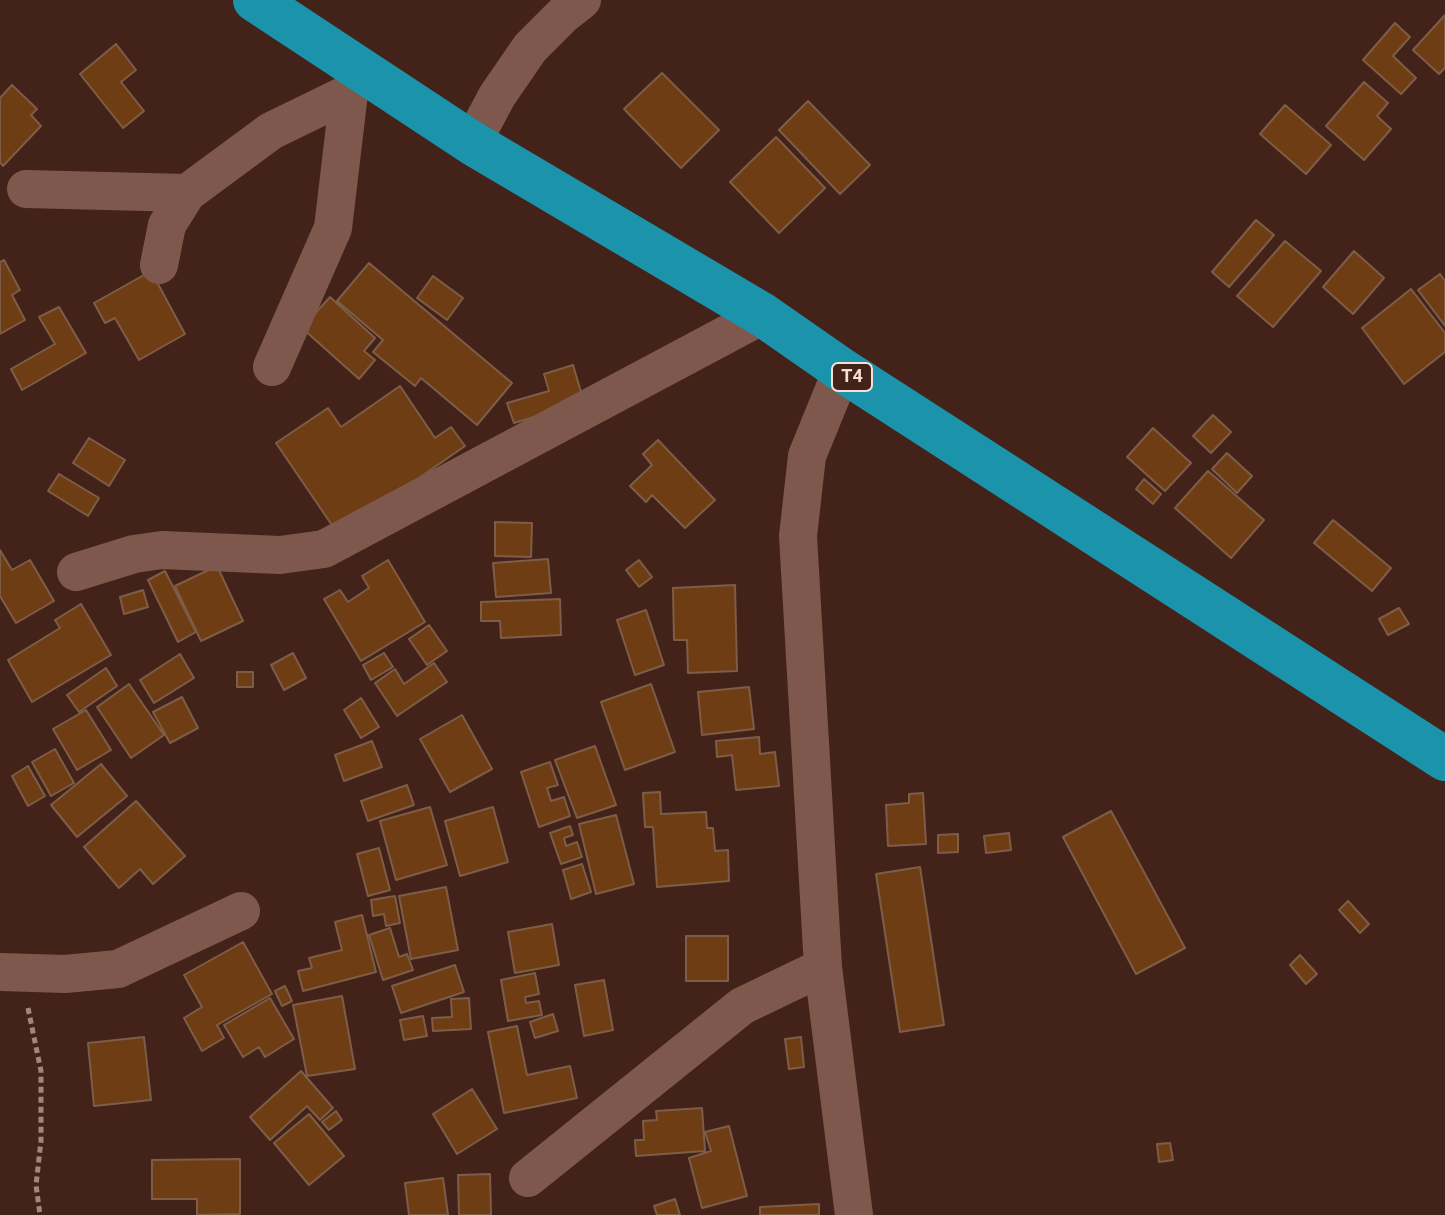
<!DOCTYPE html>
<html>
<head>
<meta charset="utf-8">
<style>
  body { margin:0 }
  canvas { display:block; background:#432219 }
</style>
</head>
<body>
<canvas width="1445" height="1215"></canvas>
<script>
const ctx = document.querySelector('canvas').getContext('2d');
ctx.lineJoin = 'round';
function paint(path, color) { ctx.fillStyle = color; ctx.fill(path, 'evenodd'); }
const poly = rows => new Path2D(rows.map(r => 'M' + r).join(''));
function stroke(path, color, width, dash) { ctx.strokeStyle = color; ctx.lineWidth = width; ctx.lineCap = dash ? 'butt' : 'round'; ctx.setLineDash(dash || []); ctx.stroke(path); }
function label(font, color, halo, rows, align = 'center') {
  ctx.font = font + ' Roboto,sans-serif'; ctx.lineWidth = 8; ctx.setLineDash([]); ctx.textBaseline = 'middle'; ctx.strokeStyle = halo; ctx.fillStyle = color; for (const [text, x, y, turn = 0] of rows) {
    ctx.save(); ctx.translate(x, y); ctx.rotate((+turn || 0) * Math.PI / 180); ctx.textAlign = isNaN(turn) ? turn : align; if (halo) ctx.strokeText(text, 0, 0); ctx.fillText(text, 0, 0); ctx.restore();
  }
}
const building = poly([
  [1445,15,1445,68,1439,74,1413,50,1445,15],
  [1395,23,1410,37,1393,56,1416,78,1401,94,1363,60,1395,23],
  [116,44,136,70,121,82,144,111,123,128,80,74,116,44],
  [662,73,719,130,681,168,624,109,662,73],
  [1364,82,1388,103,1377,116,1391,129,1364,160,1326,126,1364,82],
  [12,85,37,109,31,115,41,126,3,166,0,162,0,98,12,85],
  [808,101,870,165,840,194,779,130,808,101],
  [1285,105,1331,145,1306,174,1260,134,1285,105],
  [776,137,825,188,779,233,730,182,776,137],
  [1256,220,1274,235,1229,287,1212,272,1256,220],
  [1285,241,1321,271,1273,327,1237,296,1285,241],
  [1354,251,1384,278,1353,314,1323,287,1354,251],
  [4,260,20,290,12,295,25,320,0,334,0,262,4,260],
  [369,263,512,383,477,425,421,378,415,386,373,352,383,340,337,301,369,263],
  [151,271,185,334,139,360,115,318,105,323,94,303,151,271],
  [1440,274,1445,281,1445,326,1418,290,1440,274],
  [433,276,463,298,447,320,417,298,433,276],
  [1411,289,1445,333,1445,352,1404,384,1362,328,1411,289],
  [330,297,375,338,364,351,375,360,359,379,302,328,330,297],
  [59,307,86,353,22,390,11,369,55,344,39,317,59,307],
  [573,365,584,402,514,423,507,403,549,391,544,374,573,365],
  [400,386,435,438,451,427,465,446,338,534,276,443,328,408,341,427,400,386],
  [1213,415,1231,432,1211,453,1193,436,1213,415],
  [1153,428,1191,463,1165,491,1127,457,1153,428],
  [89,438,125,460,109,486,73,463,89,438],
  [658,440,715,500,685,528,652,495,646,502,630,486,652,465,643,454,658,440],
  [1227,453,1252,476,1237,493,1212,469,1227,453],
  [1208,471,1264,520,1231,558,1175,508,1208,471],
  [59,474,99,498,88,516,48,491,59,474],
  [1144,479,1161,494,1153,504,1136,489,1144,479],
  [1333,520,1391,568,1372,591,1314,543,1333,520],
  [495,522,532,523,531,557,495,556,495,522],
  [0,550,12,570,30,560,54,601,16,623,0,596,0,550],
  [548,559,551,593,496,597,493,563,548,559],
  [388,560,425,622,361,661,324,599,340,590,348,602,369,588,362,576,388,560],
  [639,560,652,577,639,587,626,570,639,560],
  [217,566,243,621,201,641,175,586,217,566],
  [165,571,196,632,178,642,148,580,165,571],
  [735,585,737,671,688,673,687,640,674,640,673,588,735,585],
  [143,590,148,607,124,614,120,597,143,590],
  [560,599,561,635,501,638,500,621,481,621,481,602,560,599],
  [81,604,111,655,32,702,8,660,60,628,55,620,81,604],
  [1399,608,1409,624,1388,635,1379,619,1399,608],
  [646,610,664,665,635,675,617,620,646,610],
  [429,625,447,651,427,665,409,639,429,625],
  [293,653,306,678,284,690,271,665,293,653],
  [384,653,393,667,371,680,363,665,384,653],
  [180,654,194,678,154,703,140,680,180,654],
  [434,663,447,682,397,716,375,683,395,669,404,684,434,663],
  [106,668,117,686,79,712,67,695,106,668],
  [237,672,253,672,253,687,237,687,237,672],
  [129,684,164,735,131,758,97,707,129,684],
  [651,684,675,752,625,770,601,702,651,684],
  [749,687,754,729,702,735,698,692,749,687],
  [182,697,198,728,170,743,153,712,182,697],
  [361,698,379,727,361,738,344,710,361,698],
  [86,710,111,750,77,770,53,729,86,710],
  [462,715,492,769,450,792,420,739,462,715],
  [759,737,760,754,775,752,779,786,736,790,732,755,717,757,716,741,759,737],
  [372,741,382,767,344,781,335,755,372,741],
  [595,746,616,805,577,818,555,760,595,746],
  [55,749,74,783,51,796,32,762,55,749],
  [550,762,558,785,547,788,551,801,564,797,570,816,539,827,521,772,550,762],
  [101,764,127,796,77,837,51,805,101,764],
  [28,766,45,796,28,806,12,776,28,766],
  [407,785,414,805,368,821,361,801,407,785],
  [660,792,661,814,706,812,707,828,713,828,715,851,728,850,729,881,657,887,653,827,645,827,643,793,660,792],
  [923,793,926,844,888,846,886,805,909,803,909,794,923,793],
  [136,801,185,856,153,884,140,869,119,888,84,847,136,801],
  [430,807,447,865,396,880,380,821,430,807],
  [493,807,508,862,460,876,445,821,493,807],
  [1111,811,1185,948,1136,974,1063,837,1111,811],
  [616,815,634,884,596,894,579,824,616,815],
  [570,826,573,835,564,838,566,846,577,842,582,857,561,864,550,833,570,826],
  [1009,833,1011,850,986,853,984,836,1009,833],
  [958,834,958,852,938,853,938,835,958,834],
  [379,848,390,890,368,896,357,854,379,848],
  [582,864,591,892,571,899,563,870,582,864],
  [920,867,944,1025,900,1032,876,874,920,867],
  [446,887,458,950,411,959,399,896,446,887],
  [395,896,400,923,386,926,384,914,373,916,371,900,395,896],
  [1348,901,1369,924,1360,933,1339,910,1348,901],
  [362,915,376,972,303,991,298,971,312,968,309,958,342,950,335,922,362,915],
  [552,924,559,965,515,973,508,932,552,924],
  [390,928,399,957,407,954,413,970,383,980,369,935,390,928],
  [686,936,728,936,728,981,686,981,686,936],
  [243,942,272,994,217,1025,224,1038,202,1051,184,1018,202,1007,184,975,243,942],
  [1300,955,1317,974,1306,984,1290,965,1300,955],
  [455,965,464,992,401,1013,392,986,455,965],
  [535,973,539,994,525,997,526,1003,539,1001,542,1015,508,1021,501,980,535,973],
  [604,980,613,1030,584,1036,575,985,604,980],
  [285,986,292,1001,282,1006,275,991,285,986],
  [342,996,355,1069,307,1076,293,1005,342,996],
  [270,998,294,1039,265,1057,259,1047,243,1057,224,1025,270,998],
  [469,998,471,1029,433,1031,432,1018,452,1017,451,999,469,998],
  [553,1014,558,1031,535,1038,530,1022,553,1014],
  [423,1016,427,1036,404,1040,400,1020,423,1016],
  [517,1026,527,1075,570,1066,577,1098,504,1113,488,1032,517,1026],
  [144,1037,151,1100,94,1106,88,1043,144,1037],
  [801,1037,804,1067,789,1069,785,1039,801,1037],
  [301,1071,333,1108,320,1120,307,1106,270,1140,250,1117,301,1071],
  [472,1089,497,1129,457,1154,433,1114,472,1089],
  [702,1108,705,1151,636,1156,635,1140,644,1140,643,1121,657,1120,656,1111,702,1108],
  [336,1111,342,1120,329,1130,322,1122,336,1111],
  [309,1114,344,1156,309,1185,274,1143,309,1114],
  [729,1126,747,1196,702,1208,689,1158,711,1151,705,1132,729,1126],
  [1170,1143,1173,1160,1159,1162,1157,1144,1170,1143],
  [240,1159,240,1214,197,1215,197,1199,152,1199,152,1160,240,1159],
  [490,1174,491,1215,459,1215,458,1175,490,1174],
  [443,1178,448,1215,409,1215,405,1183,443,1178],
  [675,1199,680,1215,657,1215,654,1206,675,1199],
  [819,1204,819,1215,760,1215,760,1207,819,1204]
]);
paint(building, '#6f3d14');
stroke(building, '#7d5d47', 2);
stroke(poly([
  [28,1008,41,1071,41,1141,36,1185,40,1215]
]), '#a3877f', 5, [6, 4]);
stroke(poly([
  [472,143,497,96,530,48,563,15,582,0],
  [26,189,187,193],
  [159,265,167,225,187,193,271,131,349,93],
  [272,367,333,228,349,93,361,68],
  [842,370,807,456,798,536,823,967,854,1215],
  [76,572,134,554,162,550,280,555,324,549,763,315],
  [0,972,65,974,118,969,241,911],
  [528,1178,742,1006,823,967]
]), '#7e584d', 38);
stroke(poly([
  [255,0,472,143,763,315,842,370,1445,759]
]), '#1a93ab', 44);
for (const [x, y, w] of [
  [852,377,40]
]) { const box = new Path2D(); box.roundRect(x - w / 2, y - 14, w, 28, 6); ctx.fillStyle = '#432219'; ctx.fill(box); stroke(box, '#f5ded7', 2); }
label('bold 18px', '#f5ded7', null, [
  ["T4",852,377]
]);
</script>
</body>
</html>
